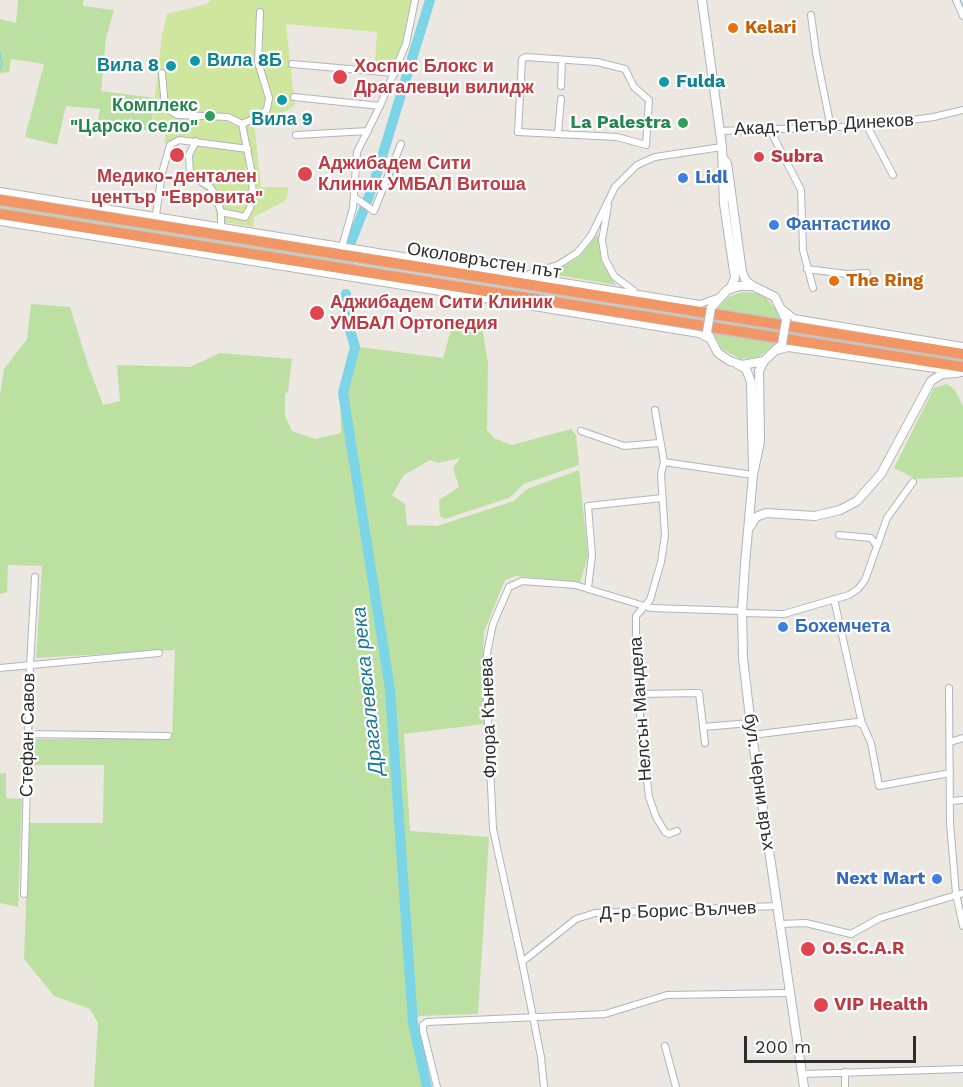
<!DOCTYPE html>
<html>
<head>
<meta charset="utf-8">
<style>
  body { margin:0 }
  #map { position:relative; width:963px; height:1087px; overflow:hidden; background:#ede7e1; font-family:"Work Sans",sans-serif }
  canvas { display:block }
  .scale { position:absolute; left:744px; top:1036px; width:172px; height:27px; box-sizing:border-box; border:3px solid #2d2d2d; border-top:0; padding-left:8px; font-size:18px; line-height:21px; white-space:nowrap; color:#2d2d2d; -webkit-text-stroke:4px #fff; paint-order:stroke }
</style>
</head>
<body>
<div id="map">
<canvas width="963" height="1087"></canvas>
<div class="scale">200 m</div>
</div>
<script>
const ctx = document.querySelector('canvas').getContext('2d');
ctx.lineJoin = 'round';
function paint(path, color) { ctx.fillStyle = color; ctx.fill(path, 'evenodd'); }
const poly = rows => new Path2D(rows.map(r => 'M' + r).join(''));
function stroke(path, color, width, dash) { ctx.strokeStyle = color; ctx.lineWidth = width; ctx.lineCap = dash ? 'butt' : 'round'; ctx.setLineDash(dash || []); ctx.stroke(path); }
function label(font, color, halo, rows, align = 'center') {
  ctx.font = font + ' "Work Sans",sans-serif'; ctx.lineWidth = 4.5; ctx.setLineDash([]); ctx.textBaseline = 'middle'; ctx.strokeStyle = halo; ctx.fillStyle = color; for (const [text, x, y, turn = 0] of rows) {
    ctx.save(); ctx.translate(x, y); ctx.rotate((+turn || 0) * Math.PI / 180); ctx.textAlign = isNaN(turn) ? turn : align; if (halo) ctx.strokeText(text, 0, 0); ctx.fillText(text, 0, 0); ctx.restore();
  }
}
paint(poly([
  [18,0,83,0,83,6,114,10,106,38,101,91,154,98,151,131,98,120,100,109,66,106,57,145,25,137,44,64,11,59,9,72,0,73,0,19,16,23],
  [0,206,355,262,354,264,0,208],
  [598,234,601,261,616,285,551,274,578,258],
  [743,292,756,293,766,298,775,308,780,319,717,309,728,297],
  [31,304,70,307,88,365,103,405,120,401,117,365,190,367,220,353,292,359,288,392,285,393,285,416,292,431,315,439,341,433,340,389,352,346,443,358,451,330,481,320,488,363,487,430,494,438,512,445,571,429,576,435,579,465,524,484,509,498,445,519,440,516,439,500,459,487,453,468,460,458,438,463,430,460,404,475,392,495,405,504,407,525,437,526,514,501,527,489,579,470,588,556,580,582,516,576,505,580,484,632,482,677,484,724,404,734,410,831,489,837,478,1014,420,1016,408,1019,428,1087,94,1087,98,1023,90,1009,54,996,24,959,29,823,103,823,104,765,32,765,32,739,172,739,175,650,36,658,42,566,8,565,7,592,0,594,0,395,4,369,27,339],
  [713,333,764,340,776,343,759,357,740,359,722,349],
  [947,384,955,390,963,406,963,477,916,479,894,468,934,388],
  [6,773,6,798,22,799,18,907,0,903,0,774]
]), '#bce0a2');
paint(poly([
  [211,0,415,0,398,64,375,62,377,32,286,24,295,106,282,113,273,113,254,122,261,187,288,187,288,193,285,201,254,217,253,227,217,221,215,207,210,196,189,174,189,144,164,143,166,132,151,131,162,35,167,14,207,4]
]), '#cee69e');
stroke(poly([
  [960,0,963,6],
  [0,53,2,64,0,69]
]), '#7cd4e7', 1.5);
stroke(poly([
  [351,242,373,186,430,0],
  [346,294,349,327,355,347,343,393,390,689,413,1023,427,1087]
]), '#7cd4e7', 10);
const street = poly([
  [956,0,963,16],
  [811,15,816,53,831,128],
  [526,57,597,62,625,69,634,87,649,100,646,145,617,137,518,132,522,59,526,57],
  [292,64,395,73],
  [162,73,165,107,177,115,228,117,242,124,251,169,253,196,250,208,245,217,221,212],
  [561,86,562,60],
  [294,97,380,106],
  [242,124,262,115,267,109,269,98,258,62,260,12],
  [867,126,893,175],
  [770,130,801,190,803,250,813,288],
  [719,131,867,126,934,117,963,110],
  [558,133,561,99],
  [296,135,368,131],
  [196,141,189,155,190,175,210,187,215,194,221,212,221,226],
  [0,191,700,304,717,298],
  [354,197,374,211,401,144],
  [608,206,602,240,605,259,614,276,634,291],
  [156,215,162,173,170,145,179,140,248,149],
  [0,222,491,300,699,334,709,339],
  [342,247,353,208,357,152,380,106,406,44,415,0],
  [807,269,846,274,867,273],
  [529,274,558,265,577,253,591,236,615,187,637,165,655,157,722,147],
  [783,309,794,318,963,346],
  [777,351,788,348,963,373],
  [655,410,664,462,661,474,665,535,661,562,650,600,636,616,636,654,641,729,649,797,656,817,665,832,669,834,677,831],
  [581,431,624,446,659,443],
  [664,462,753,475],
  [839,535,871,538,877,546],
  [588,588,592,555,588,506,662,498],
  [834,599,862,724],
  [742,613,784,614,849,595,858,589,865,580,887,518,913,482],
  [0,668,159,653],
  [949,688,950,823,956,894,963,926],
  [640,694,699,693,705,743],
  [703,727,750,723],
  [28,734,168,736],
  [752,735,857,722,863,725,871,743,879,786,950,773],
  [950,742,963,738],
  [952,801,963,800],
  [24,894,30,665,35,577],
  [780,924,806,923,851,934,880,918,963,893],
  [522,962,576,919,595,913,777,906],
  [665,1046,676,1087],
  [845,1072,845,1087],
  [803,1074,963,1069],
  [437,1087,423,1031,423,1025,427,1022,605,1014,667,995,790,993],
  [544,1087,541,1057,522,962,493,829,486,679,487,653,493,624,509,587,522,581,575,585,651,608,742,611]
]);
const secondary = poly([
  [702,0,722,147,724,204,735,278,730,289],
  [723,158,727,163,742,272,746,281,753,286],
  [711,308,727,290,740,286,753,286,775,297,786,320],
  [707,332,718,353,730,361,742,365,764,361,782,344],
  [764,361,759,371,760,442,753,475,745,564,742,611,743,658,752,735,804,1087],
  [737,364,746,369,751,382,753,474],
  [750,527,756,517,766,513,815,516,840,510,857,501,881,474,931,381,942,374,957,373]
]);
const highway = poly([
  [0,200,963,354],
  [0,214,963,367]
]);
stroke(street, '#b1b4bc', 8);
stroke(secondary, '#b1b4bc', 10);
stroke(highway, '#c4c4c4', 13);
stroke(street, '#fff', 6);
stroke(secondary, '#fff', 8);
stroke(highway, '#f39666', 10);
const secondaryBridge = poly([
  [707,332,711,308],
  [782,344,786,320]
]);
stroke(secondaryBridge, '#b1b4bc', 10, []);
stroke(secondaryBridge, '#fff', 8);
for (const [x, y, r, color] of [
  [733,28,6,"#e8710a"],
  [195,61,6,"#0f9aa8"],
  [171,66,6,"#0f9aa8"],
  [340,77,8,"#e0444e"],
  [664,82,6,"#0f9aa8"],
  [282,100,6,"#0f9aa8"],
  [210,116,6,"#2e9e5b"],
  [683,123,6,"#2e9e5b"],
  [177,155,8,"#e0444e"],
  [759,157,6,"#e0444e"],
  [305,174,8,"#e0444e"],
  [683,178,6,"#3f7fe0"],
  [774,225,6,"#3f7fe0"],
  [834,281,6,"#e8710a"],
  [317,313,8,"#e0444e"],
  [783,627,6,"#3f7fe0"],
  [937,879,6,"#3f7fe0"],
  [808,949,8,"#e0444e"],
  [821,1005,8,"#e0444e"]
]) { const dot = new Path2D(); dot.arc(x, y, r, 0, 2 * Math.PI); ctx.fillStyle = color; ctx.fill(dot); stroke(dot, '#fff', 2); }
label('bold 18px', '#c56008', '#fff', [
  ["Kelari",745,28],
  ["The Ring",846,281]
], 'left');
label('bold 18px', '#0d838f', '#fff', [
  ["Вила 8Б",207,61],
  ["Вила 8",159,66,"right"],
  ["Fulda",676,82],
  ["Вила 9",282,120,"center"]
], 'left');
label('bold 18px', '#be3a42', '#fff', [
  ["Хоспис Блокс и",354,67],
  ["Драгалевци вилидж",354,88],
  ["Subra",771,157],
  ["Аджибадем Сити",318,164],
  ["Клиник УМБАЛ Витоша",318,185],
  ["Медико-дентален",177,177,"center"],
  ["център \"Евровита\"",177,198,"center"],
  ["Аджибадем Сити Клиник",330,303],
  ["УМБАЛ Ортопедия",330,324],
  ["O.S.C.A.R",822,949],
  ["VIP Health",834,1005]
], 'left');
label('bold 18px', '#27864d', '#fff', [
  ["Комплекс",198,106],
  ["\"Царско село\"",198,127],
  ["La Palestra",671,123]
], 'right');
label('18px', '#2d2d2d', '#fff', [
  ["Акад. Петър Динеков",824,125,-3],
  ["Околовръстен път",484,261,9],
  ["Нелсън Мандела",641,709,-94],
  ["Флора Кънева",489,718,-92],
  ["Стефан Савов",28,735,-89],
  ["бул. Черни връх",759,782,82],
  ["Д-р Борис Вълчев",678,911,-2]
]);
label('bold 18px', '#366cbe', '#fff', [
  ["Lidl",695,178],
  ["Фантастико",786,225],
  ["Бохемчета",795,627],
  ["Next Mart",925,879,"right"]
], 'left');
label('italic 20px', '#177697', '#fff', [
  ["Драгалевска река",368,691,-96]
]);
</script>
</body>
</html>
